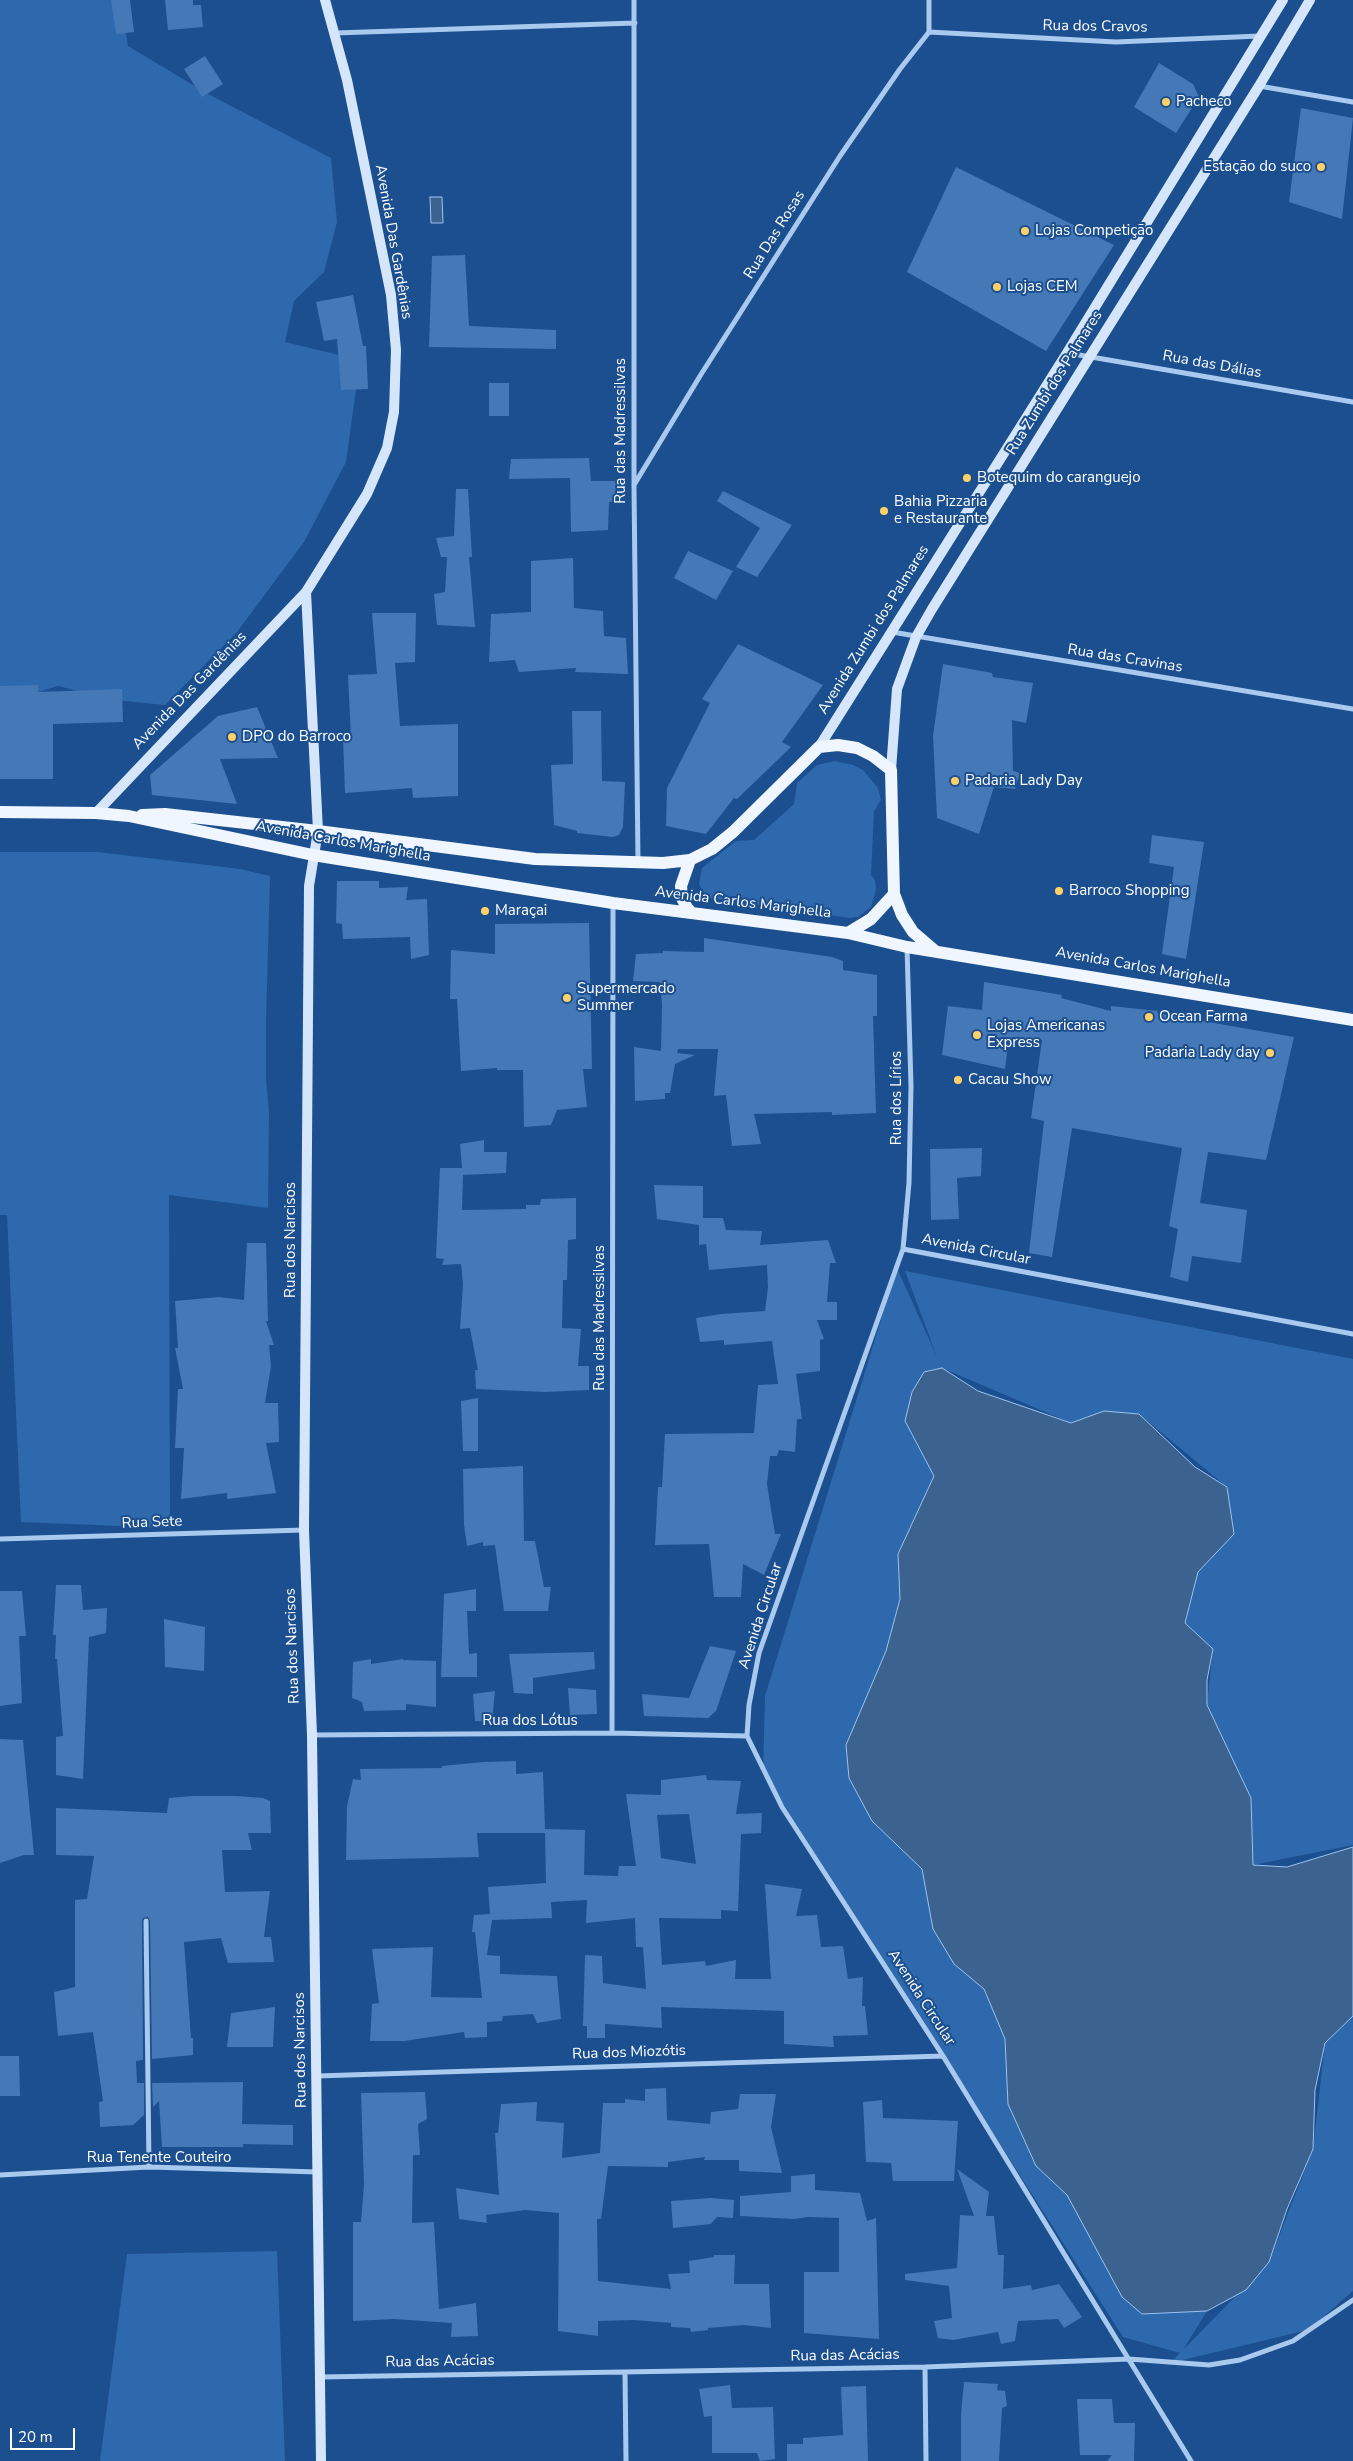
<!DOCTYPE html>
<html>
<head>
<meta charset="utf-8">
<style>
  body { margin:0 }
  #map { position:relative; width:1353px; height:2461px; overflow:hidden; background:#1b4f8f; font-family:"Nunito Sans",sans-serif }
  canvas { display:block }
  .scale { position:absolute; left:10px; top:2428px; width:65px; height:22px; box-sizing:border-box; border:2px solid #fff; border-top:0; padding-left:6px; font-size:15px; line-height:18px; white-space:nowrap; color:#fff; -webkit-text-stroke:4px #1b4f8f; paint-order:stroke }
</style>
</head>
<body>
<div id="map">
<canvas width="1353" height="2461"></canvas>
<div class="scale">20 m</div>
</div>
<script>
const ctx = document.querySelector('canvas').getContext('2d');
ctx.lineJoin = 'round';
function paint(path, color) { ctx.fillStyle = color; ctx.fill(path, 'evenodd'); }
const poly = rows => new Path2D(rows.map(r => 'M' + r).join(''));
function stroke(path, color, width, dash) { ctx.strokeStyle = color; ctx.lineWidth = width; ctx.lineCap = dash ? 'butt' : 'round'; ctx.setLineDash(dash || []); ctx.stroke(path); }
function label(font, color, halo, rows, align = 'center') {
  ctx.font = font + ' "Nunito Sans",sans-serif'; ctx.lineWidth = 4; ctx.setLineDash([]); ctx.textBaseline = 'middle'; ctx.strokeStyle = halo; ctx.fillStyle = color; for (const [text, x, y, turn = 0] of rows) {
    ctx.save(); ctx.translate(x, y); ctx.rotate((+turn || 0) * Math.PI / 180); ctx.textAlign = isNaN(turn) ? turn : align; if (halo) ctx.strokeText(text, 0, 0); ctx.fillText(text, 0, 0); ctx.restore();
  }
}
paint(poly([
  [0,0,120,0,128,46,208,94,331,158,337,222,324,272,294,301,285,342,360,360,346,462,304,542,237,632,165,705,114,700,58,686,25,696,0,696],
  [835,761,853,765,863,770,878,788,881,800,874,811,871,875,875,880,876,890,871,907,858,917,850,918,710,898,705,895,699,884,702,868,736,841,754,840,794,804,797,783,817,765],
  [0,852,98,852,240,869,270,876,266,1022,266,1079,269,1112,268,1208,169,1195,170,1528,21,1522,7,1215,0,1215],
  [897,1268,937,1357,905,1271,1353,1359,1353,1845,1253,1865,1251,1798,1207,1705,1213,1649,1185,1623,1198,1572,1234,1533,1227,1487,1139,1414,1071,1423,942,1368,924,1372,905,1421,934,1476,898,1554,900,1599,886,1651,846,1745,849,1778,872,1821,922,1869,933,1929,954,1964,984,1989,1005,2039,1008,2104,1036,2166,1067,2195,1142,2314,1207,2311,1183,2350,1269,2262,1313,2149,1325,2043,1353,2016,1353,2291,1308,2330,1170,2363,1180,2353,1123,2337,763,1772,765,1696],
  [277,2251,285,2461,100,2461,127,2254]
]), '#2e69ad');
const water = poly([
  [430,197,442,197,443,223,431,223,430,197],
  [942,1368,978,1391,1071,1423,1104,1411,1139,1414,1195,1467,1227,1487,1234,1534,1198,1572,1185,1623,1213,1649,1207,1680,1207,1705,1251,1798,1253,1865,1287,1867,1353,1847,1353,2016,1325,2043,1315,2090,1313,2149,1287,2209,1269,2262,1246,2290,1207,2311,1142,2314,1122,2297,1067,2195,1036,2166,1008,2104,1005,2039,984,1989,954,1964,933,1929,922,1869,872,1821,849,1778,846,1745,886,1651,900,1599,898,1554,934,1476,905,1421,912,1392,924,1372,942,1368]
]);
paint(water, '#3c6290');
stroke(water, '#9cc4f0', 1);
paint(poly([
  [111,0,130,0,134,32,116,34],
  [165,0,193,0,193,5,201,5,203,27,168,30],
  [205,56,223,84,202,97,184,69],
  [1159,63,1193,84,1199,97,1176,133,1134,107],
  [1301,108,1353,118,1342,219,1289,202],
  [956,167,1114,245,1046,351,907,272],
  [465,255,469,326,556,330,556,349,429,347,432,256],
  [353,295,363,346,366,346,368,389,341,390,337,339,324,341,316,302],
  [489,383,509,383,509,416,489,416],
  [589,458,591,481,621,481,620,501,609,502,608,530,571,532,570,478,509,479,511,459],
  [456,489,468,489,472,557,469,557,475,627,437,625,434,594,445,592,447,557,441,557,436,538,454,536],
  [723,491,792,525,757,577,736,567,760,528,717,501],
  [688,551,733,571,716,600,674,578],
  [573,558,574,608,603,611,604,636,626,638,628,674,575,672,576,668,519,672,515,660,489,662,491,614,531,612,531,561],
  [372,613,416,613,415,662,395,663,400,726,458,724,458,796,413,798,412,788,345,793,343,738,351,738,348,675,377,674],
  [738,644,823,685,782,742,791,747,737,799,734,798,706,834,666,826,667,788,710,703,702,699],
  [943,664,992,673,993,677,1033,683,1026,723,1012,720,1013,771,1020,773,1015,789,994,787,979,834,937,818,933,736],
  [38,685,38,692,122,689,123,722,53,724,53,779,0,779,0,686],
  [257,707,278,758,220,759,237,804,152,795,150,775,218,716],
  [572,711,601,711,602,781,625,782,623,827,619,835,613,837,577,833,577,831,554,825,551,765,573,764],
  [1152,835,1204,842,1186,959,1162,954,1174,867,1149,863],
  [337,881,379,881,379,888,408,887,406,900,427,899,429,955,411,959,410,937,343,939,342,924,336,923],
  [589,923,592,1069,583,1069,587,1107,557,1110,551,1125,524,1127,523,1070,497,1070,497,1068,461,1071,457,999,450,999,451,950,495,954,495,924],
  [704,938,832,957,843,961,843,970,877,975,877,1016,873,1016,876,1113,832,1115,832,1112,754,1114,761,1144,732,1146,726,1095,714,1096,718,1049,678,1049,677,1053,695,1055,675,1064,670,1093,665,1093,665,1099,635,1101,634,1047,661,1051,662,1004,660,982,633,981,636,954,663,953,663,951,704,952],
  [984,982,1062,995,1061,998,1111,1011,1111,1006,1158,1011,1157,1013,1294,1037,1266,1160,1208,1152,1200,1203,1247,1210,1241,1263,1192,1256,1188,1282,1170,1277,1178,1229,1169,1226,1182,1148,1072,1128,1052,1257,1029,1253,1044,1121,1031,1118,1042,1040,1009,1038,1005,1069,942,1055,948,1006,982,1010],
  [484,1140,484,1152,507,1152,506,1173,463,1175,462,1210,526,1209,526,1205,540,1205,541,1199,576,1198,576,1239,568,1240,567,1280,563,1280,562,1328,581,1329,578,1366,589,1366,589,1390,545,1392,476,1389,475,1370,478,1370,470,1328,460,1329,463,1284,461,1264,442,1265,444,1259,436,1258,440,1168,462,1168,460,1144],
  [982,1148,981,1176,957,1178,959,1219,931,1220,930,1149],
  [654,1185,703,1186,703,1218,723,1218,726,1230,762,1231,760,1245,828,1240,836,1263,830,1263,827,1302,837,1302,837,1320,817,1320,824,1339,820,1340,820,1371,796,1374,802,1419,797,1419,795,1452,779,1450,777,1456,770,1456,767,1484,775,1534,781,1534,764,1575,743,1564,741,1597,714,1597,709,1544,655,1545,658,1487,662,1487,665,1434,754,1433,758,1385,778,1384,772,1341,724,1345,724,1340,700,1342,696,1318,721,1314,765,1311,768,1287,767,1265,709,1270,706,1244,699,1245,699,1225,657,1219],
  [247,1243,266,1243,268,1321,266,1321,274,1345,269,1345,271,1366,265,1403,278,1403,279,1442,266,1443,276,1493,227,1499,227,1493,181,1499,184,1448,175,1448,178,1389,183,1389,175,1348,178,1348,175,1301,219,1297,244,1300],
  [478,1398,478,1451,463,1451,461,1401],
  [523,1466,524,1541,535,1541,544,1587,551,1587,548,1611,504,1611,495,1545,483,1546,483,1542,467,1546,464,1525,463,1469],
  [56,1585,81,1585,83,1610,107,1608,106,1633,89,1637,83,1779,56,1775,56,1737,63,1736,57,1659,55,1659,56,1635,53,1635],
  [476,1589,476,1611,467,1611,469,1654,477,1653,477,1677,441,1677,444,1594],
  [0,1591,22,1591,26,1636,19,1636,22,1703,0,1706],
  [164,1619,205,1627,204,1671,165,1667],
  [710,1646,736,1651,716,1711,708,1718,644,1716,642,1694,689,1698],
  [594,1652,595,1669,533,1678,533,1694,514,1693,509,1654],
  [371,1659,371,1664,403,1659,403,1660,436,1661,436,1707,406,1704,406,1710,364,1711,362,1702,352,1698,353,1662],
  [568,1688,596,1690,597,1714,570,1715],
  [495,1691,492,1722,475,1721,473,1694],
  [0,1739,23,1740,34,1855,24,1855,0,1863],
  [516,1761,516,1774,543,1772,545,1829,585,1830,584,1875,618,1876,619,1866,636,1866,626,1794,661,1795,661,1780,706,1775,707,1780,741,1781,736,1814,762,1813,761,1833,741,1834,738,1911,721,1910,721,1919,659,1918,662,1965,705,1961,706,1966,736,1960,735,1979,771,1979,765,1884,802,1889,796,1916,817,1915,821,1947,843,1946,848,1979,863,1977,862,2006,865,2006,868,2035,833,2036,834,2047,784,2044,784,2011,661,2007,662,2028,605,2024,605,2038,587,2038,587,2026,583,2026,585,1955,602,1956,603,1983,646,1989,643,1947,636,1947,635,1918,586,1923,587,1900,551,1902,552,1918,492,1920,487,1955,500,1956,500,1974,557,1976,561,2019,537,2023,533,2014,503,2016,502,2021,487,2022,487,2037,465,2038,464,2032,404,2041,370,2041,372,2004,379,2003,372,1949,433,1947,431,1997,482,1998,475,1932,472,1932,474,1915,490,1914,488,1887,546,1883,545,1833,477,1833,479,1857,346,1860,347,1806,353,1779,361,1780,360,1769,442,1768,442,1766,483,1762],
  [689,1814,696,1864,661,1858,657,1815],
  [193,1796,236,1796,263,1798,270,1801,271,1833,248,1833,252,1850,222,1850,225,1892,270,1891,264,1937,271,1937,274,1962,228,1963,221,1938,184,1942,191,2038,193,2038,193,2055,152,2059,150,1921,148,1917,143,1918,142,1921,143,2060,136,2061,137,2083,144,2083,144,2115,133,2125,100,2127,99,2102,103,2101,93,2032,58,2036,54,1992,75,1987,75,1900,87,1899,94,1856,56,1855,56,1808,167,1813,169,1798],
  [275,2007,273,2047,227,2047,231,2013],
  [0,2056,19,2056,20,2096,0,2096],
  [243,2082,242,2124,293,2125,293,2145,243,2144,243,2147,162,2147,159,2101,153,2107,152,2083],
  [666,2088,667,2120,710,2124,711,2112,738,2109,740,2094,776,2094,771,2127,782,2173,739,2171,739,2160,704,2160,705,2157,668,2162,668,2167,608,2166,601,2219,597,2219,598,2281,671,2289,668,2274,690,2273,689,2261,714,2257,714,2255,735,2255,734,2284,769,2284,771,2328,744,2325,708,2328,708,2330,691,2332,690,2328,671,2327,671,2323,634,2320,598,2321,598,2336,558,2331,559,2213,525,2210,486,2215,487,2223,459,2219,456,2188,499,2195,495,2133,498,2133,501,2104,537,2102,536,2121,564,2123,562,2158,600,2153,603,2103,625,2103,625,2099,645,2101,645,2089],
  [425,2092,427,2119,418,2124,420,2155,413,2155,412,2223,434,2222,439,2309,476,2303,478,2336,451,2337,452,2323,394,2319,353,2321,353,2222,361,2222,364,2185,361,2093],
  [882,2100,883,2118,958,2121,954,2181,893,2181,891,2163,866,2162,863,2102],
  [957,2169,989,2192,986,2216,994,2216,998,2255,1004,2255,1003,2289,1031,2285,1032,2290,1059,2284,1082,2317,1064,2328,1058,2319,1018,2321,1015,2341,1001,2344,998,2332,953,2340,938,2338,934,2321,952,2318,949,2286,905,2280,905,2274,957,2268,960,2215,974,2216],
  [815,2174,815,2190,860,2193,867,2221,876,2218,879,2339,804,2333,804,2272,839,2272,839,2218,808,2217,794,2219,740,2216,740,2196,791,2192,791,2176],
  [711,2198,734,2200,733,2218,717,2217,711,2224,673,2228,671,2201],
  [964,2382,998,2384,997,2390,1005,2391,1007,2406,1002,2408,999,2461,961,2461,961,2414],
  [730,2385,732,2408,773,2407,775,2459,760,2461,757,2453,712,2453,712,2416,704,2417,699,2389],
  [866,2386,868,2461,787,2461,787,2444,803,2444,803,2438,843,2435,841,2387],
  [1077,2399,1112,2399,1114,2423,1135,2423,1134,2461,1107,2461,1112,2455,1080,2455]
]), '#4478b7');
stroke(poly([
  [634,0,634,485,638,862],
  [929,32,1116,42,1260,36],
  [335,33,635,23],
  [1259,86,1353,102],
  [1068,353,1353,402],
  [634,485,700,376,840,156,900,69,929,32,929,0],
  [892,632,1353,709],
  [903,1249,909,1183,911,1086,907,947],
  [0,1539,304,1530],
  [612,1733,613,904],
  [312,1735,612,1733,747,1736],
  [146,1921,149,2167],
  [317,2076,943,2056],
  [0,2175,149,2167,318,2172],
  [925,2367,926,2461],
  [625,2372,626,2461],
  [320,2377,925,2367,1129,2359,1209,2365,1240,2360,1293,2341,1353,2300],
  [1191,2461,943,2056,782,1807,747,1736,749,1705,759,1653,903,1249,1353,1334]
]), '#a9c9ee', 5);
stroke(poly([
  [306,592,318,831,309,886,304,1530,312,1735,321,2461],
  [819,747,1067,353,1283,0],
  [891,770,897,689,916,637,932,609,1259,86,1310,0],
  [96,813,306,592,367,494,387,448,394,412,396,350,391,295,347,80,325,0]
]), '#d6e6fa', 10);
stroke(poly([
  [0,812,96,813,129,816,313,855,613,903,848,933,907,947,1353,1020],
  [142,815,165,814,318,831,535,859,663,863,690,860,712,849,733,832,819,747,838,745,857,748,873,756,891,770,894,894,902,915,913,932,934,950],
  [690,860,681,886,682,898,687,908,692,913],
  [848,933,871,919,894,894]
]), '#f0f6ff', 12);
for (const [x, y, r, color] of [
  [1166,102,5,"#ffd166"],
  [1321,167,5,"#ffd166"],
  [1025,231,5,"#ffd166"],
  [997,287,5,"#ffd166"],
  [967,478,5,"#ffd166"],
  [884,511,5,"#ffd166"],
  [232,737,5,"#ffd166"],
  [955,781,5,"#ffd166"],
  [1059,891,5,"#ffd166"],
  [485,911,5,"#ffd166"],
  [567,998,5,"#ffd166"],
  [1149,1017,5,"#ffd166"],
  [977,1035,5,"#ffd166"],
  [1270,1053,5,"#ffd166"],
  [958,1080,5,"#ffd166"]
]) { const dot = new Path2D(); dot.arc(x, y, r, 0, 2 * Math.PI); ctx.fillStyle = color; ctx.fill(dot); stroke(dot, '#1b4f8f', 2); }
label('15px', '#fff', '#1b4f8f', [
  ["Rua dos Cravos",1095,27,1],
  ["Rua Das Rosas",775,235,-58],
  ["Avenida Das Gardênias",393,242,80],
  ["Rua das Dálias",1212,365,10],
  ["Rua Zumbi dos Palmares",1055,383,-58],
  ["Rua das Madressilvas",621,431,-90],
  ["Avenida Zumbi dos Palmares",874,630,-58],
  ["Rua das Cravinas",1125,659,9],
  ["Avenida Das Gardênias",190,691,-46],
  ["Avenida Carlos Marighella",343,842,10],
  ["Avenida Carlos Marighella",743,903,7],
  ["Avenida Carlos Marighella",1143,968,10],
  ["Rua dos Lírios",897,1098,-90],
  ["Rua dos Narcisos",291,1240,-90],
  ["Avenida Circular",976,1250,11],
  ["Rua das Madressilvas",600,1318,-90],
  ["Rua Sete",152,1523,-2],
  ["Avenida Circular",761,1616,-72],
  ["Rua dos Narcisos",293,1646,-92],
  ["Rua dos Lótus",530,1721],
  ["Avenida Circular",921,1998,57],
  ["Rua dos Narcisos",301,2050,-91],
  ["Rua dos Miozótis",629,2053,-2],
  ["Rua Tenente Couteiro",159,2158],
  ["Rua das Acácias",845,2356,-1],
  ["Rua das Acácias",440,2362,-1]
]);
label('15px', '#fff', '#1b4f8f', [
  ["Pacheco",1176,102],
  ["Estação do suco",1311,167,"right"],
  ["Lojas Competição",1035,231],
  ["Lojas CEM",1007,287],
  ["Botequim do caranguejo",977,478],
  ["Bahia Pizzaria",894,502],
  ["e Restaurante",894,519],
  ["DPO do Barroco",242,737],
  ["Padaria Lady Day",965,781],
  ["Barroco Shopping",1069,891],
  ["Maraçai",495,911],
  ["Supermercado",577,989],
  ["Summer",577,1006],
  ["Ocean Farma",1159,1017],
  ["Lojas Americanas",987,1026],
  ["Express",987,1043],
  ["Padaria Lady day",1260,1053,"right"],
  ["Cacau Show",968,1080]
], 'left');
</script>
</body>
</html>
